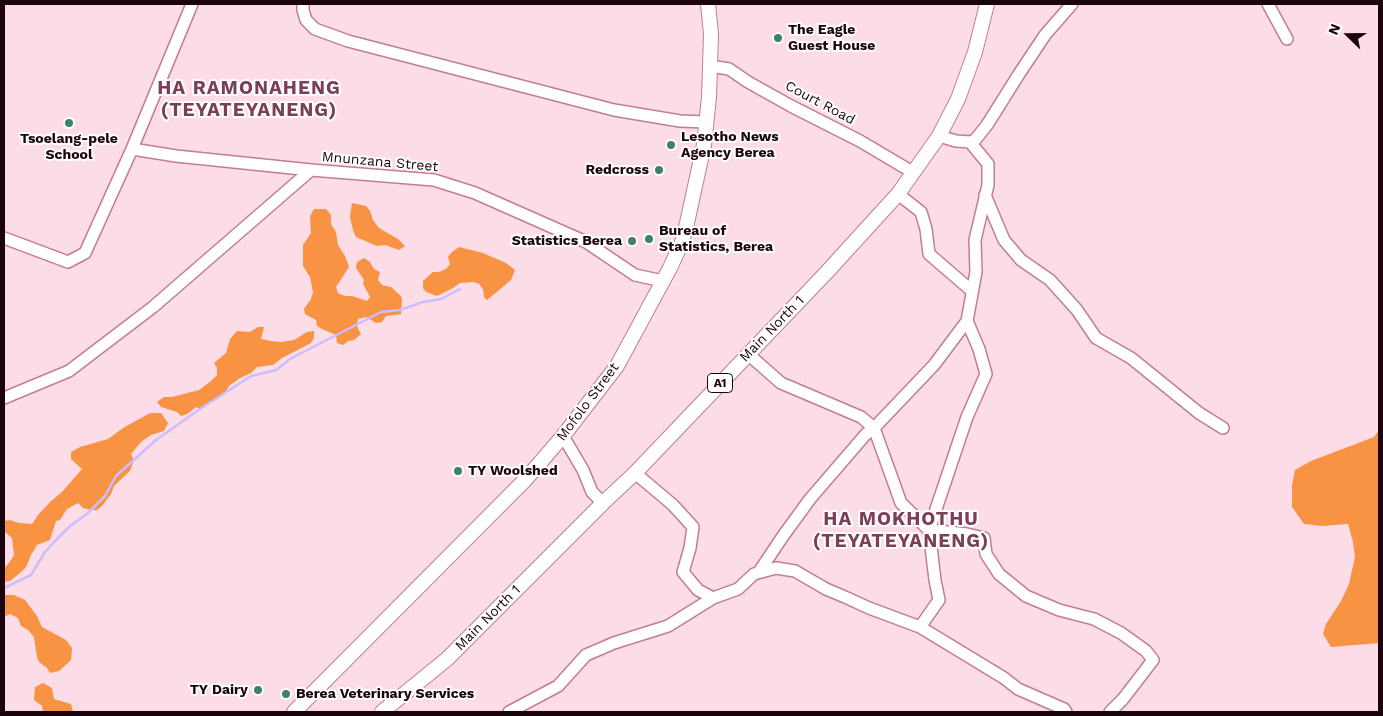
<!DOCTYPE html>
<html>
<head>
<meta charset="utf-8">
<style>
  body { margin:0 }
  #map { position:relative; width:1383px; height:716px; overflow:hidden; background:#fbdce7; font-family:"Work Sans",sans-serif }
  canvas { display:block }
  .frame { position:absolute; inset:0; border:5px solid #1c040e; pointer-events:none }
  .north { position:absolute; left:1323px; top:10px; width:50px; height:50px; -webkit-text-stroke:4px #fff; paint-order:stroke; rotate:292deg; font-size:14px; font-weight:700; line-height:20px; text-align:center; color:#1c040e }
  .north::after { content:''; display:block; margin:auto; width:18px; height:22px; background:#1c040e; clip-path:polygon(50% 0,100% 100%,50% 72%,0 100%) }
</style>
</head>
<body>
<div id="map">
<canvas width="1383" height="716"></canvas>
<div class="frame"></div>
<div class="north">N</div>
</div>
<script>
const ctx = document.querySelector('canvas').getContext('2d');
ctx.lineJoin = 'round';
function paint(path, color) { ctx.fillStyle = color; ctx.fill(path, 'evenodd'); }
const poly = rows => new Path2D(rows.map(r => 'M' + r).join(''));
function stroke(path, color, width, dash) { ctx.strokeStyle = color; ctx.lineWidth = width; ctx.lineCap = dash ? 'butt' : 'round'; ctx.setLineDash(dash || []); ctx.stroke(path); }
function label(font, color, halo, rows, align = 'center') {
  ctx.font = font + ' "Work Sans",sans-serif'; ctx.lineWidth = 4; ctx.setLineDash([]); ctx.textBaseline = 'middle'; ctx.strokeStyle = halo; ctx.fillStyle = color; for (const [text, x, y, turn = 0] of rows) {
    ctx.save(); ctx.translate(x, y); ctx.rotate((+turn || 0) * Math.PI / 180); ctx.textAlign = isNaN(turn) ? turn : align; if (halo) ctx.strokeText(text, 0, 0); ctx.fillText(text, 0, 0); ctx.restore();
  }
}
paint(poly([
  [352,203,366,206,370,211,373,220,379,228,398,239,405,246,399,250,385,245,377,246,356,237,353,230,350,217],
  [314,209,326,209,331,215,331,224,336,232,338,245,345,256,349,267,336,287,338,293,345,296,352,296,367,301,370,297,363,284,364,280,356,268,357,262,364,258,370,262,374,269,380,272,378,280,382,285,391,287,401,296,402,300,401,314,386,316,382,322,376,323,366,317,358,319,357,327,361,334,354,340,348,341,343,345,337,343,336,335,322,329,317,326,316,320,305,314,304,309,311,299,313,292,310,277,303,266,303,245,311,233,310,216],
  [459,247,483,253,506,263,515,270,511,280,487,300,484,297,483,289,479,284,473,282,460,283,453,288,437,296,426,292,423,288,423,281,433,272,439,272,446,269,450,264,448,257,452,252],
  [258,327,264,327,261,339,271,341,281,342,294,340,307,332,314,331,314,338,311,343,282,358,273,365,257,367,251,373,240,378,229,386,225,393,200,409,196,407,187,414,181,416,177,412,161,407,157,402,164,397,172,397,199,390,211,381,217,375,217,368,214,363,226,353,230,339,237,331,250,332],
  [150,413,161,413,168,423,164,431,151,435,141,442,131,454,134,460,130,471,114,486,111,494,102,506,97,510,91,510,83,508,78,503,67,509,60,520,56,521,50,540,37,545,31,555,26,567,20,573,10,581,4,582,4,569,11,560,14,555,12,538,4,531,4,521,10,520,19,523,32,524,38,515,50,502,62,492,82,469,71,459,71,452,80,447,108,439,123,428],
  [1379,430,1379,643,1331,647,1323,634,1326,624,1341,601,1349,584,1355,557,1353,542,1348,524,1322,526,1304,524,1292,507,1292,485,1295,470,1311,461,1374,437],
  [5,595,14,595,25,600,37,616,42,627,66,640,72,648,71,660,59,671,50,673,47,668,39,662,37,657,34,637,28,630,21,626,18,618,10,614,4,617],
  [43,683,52,688,54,699,71,704,73,712,43,712,42,706,34,700,35,687]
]), '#f89344');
stroke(poly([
  [4,588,31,575,45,552,56,540,70,526,88,513,105,496,116,476,156,440,200,409,251,376,276,370,290,359,381,312,400,310,423,302,441,299,460,289]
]), '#ccbdfe', 2.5);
const minor = poly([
  [303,4,303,10,306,20,315,29,348,41,614,110,680,121,707,122],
  [1268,4,1287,39],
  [710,66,729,69,748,82,791,106,860,141,914,173],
  [939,136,956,141,970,142,975,140,987,125,1019,74,1045,35,1072,4],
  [132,149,176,156,311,170,434,180,475,193,586,242,635,275,663,281],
  [898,194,921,212,926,229,929,254,972,291],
  [985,195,1004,240,1021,260,1050,280,1077,310,1096,338,1131,358,1199,413,1223,428],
  [4,238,68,262,85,253,132,149,192,4],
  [967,321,979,349,986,374,967,417,929,530,967,534,984,538,986,554,999,574,1026,596,1059,610,1094,619,1121,633,1146,651,1153,660,1123,699,1110,712],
  [748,354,781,383,861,417,874,428,901,503,929,530,935,580,939,600,920,627],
  [4,398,69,371,153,307,311,170],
  [563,436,583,470,592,492,603,503],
  [635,473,673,505,693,527,690,548,683,572,698,590,713,598,738,589,754,574,776,568,795,571,826,589,845,597,869,608,920,627,1004,678,1018,689,1064,709,1066,712],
  [759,572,783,536,810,499,866,434,874,428,934,365,967,321,976,272,975,240,988,185,988,164,970,142],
  [509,712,558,686,586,655,614,643,668,626,713,598]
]);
const major = poly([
  [294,712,526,479,563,436,617,366,670,268,682,242,687,223,704,145,709,97,711,34,708,4],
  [382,712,447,659,603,503,635,473,826,273,898,194,939,136,958,99,975,52,987,4]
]);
stroke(minor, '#c27c97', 14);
stroke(major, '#c27c97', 16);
stroke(minor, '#fff', 11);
stroke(major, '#fff', 14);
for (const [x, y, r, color] of [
  [778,38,5,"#3f806f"],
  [69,123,5,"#3f806f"],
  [671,145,5,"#3f806f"],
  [659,170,5,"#3f806f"],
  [649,239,5,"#3f806f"],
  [632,241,5,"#3f806f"],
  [458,471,5,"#3f806f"],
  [258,690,5,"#3f806f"],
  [286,694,5,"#3f806f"]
]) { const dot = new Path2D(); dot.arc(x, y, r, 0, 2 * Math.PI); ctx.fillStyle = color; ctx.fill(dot); stroke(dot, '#fff', 2); }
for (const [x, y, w] of [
  [720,383,25]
]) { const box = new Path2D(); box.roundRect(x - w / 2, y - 9.5, w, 19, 4); ctx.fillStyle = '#fff'; ctx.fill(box); stroke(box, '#1c040e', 1); }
label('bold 12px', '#1c040e', null, [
  ["A1",720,383]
]);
label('bold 14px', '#1c040e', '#fff', [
  ["The Eagle",788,30],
  ["Guest House",788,46],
  ["Lesotho News",681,137],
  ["Agency Berea",681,153],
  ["Tsoelang-pele",69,139,"center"],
  ["School",69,155,"center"],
  ["Redcross",649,170,"right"],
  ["Bureau of",659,231],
  ["Statistics, Berea",659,247],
  ["Statistics Berea",622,241,"right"],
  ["TY Woolshed",468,471],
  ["TY Dairy",248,690,"right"],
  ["Berea Veterinary Services",296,694]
], 'left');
label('14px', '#1c040e', '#fff', [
  ["Court Road",820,103,28],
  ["Mnunzana Street",380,162,5],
  ["Main North 1",772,329,-46],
  ["Mofolo Street",588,402,-53],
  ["Main North 1",488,618,-45]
]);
ctx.letterSpacing = '1px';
label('bold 19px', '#7d3e58', '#fff', [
  ["HA RAMONAHENG",249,88],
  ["(TEYATEYANENG)",249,110],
  ["HA MOKHOTHU",901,519],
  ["(TEYATEYANENG)",901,541]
]);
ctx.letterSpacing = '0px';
</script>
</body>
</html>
